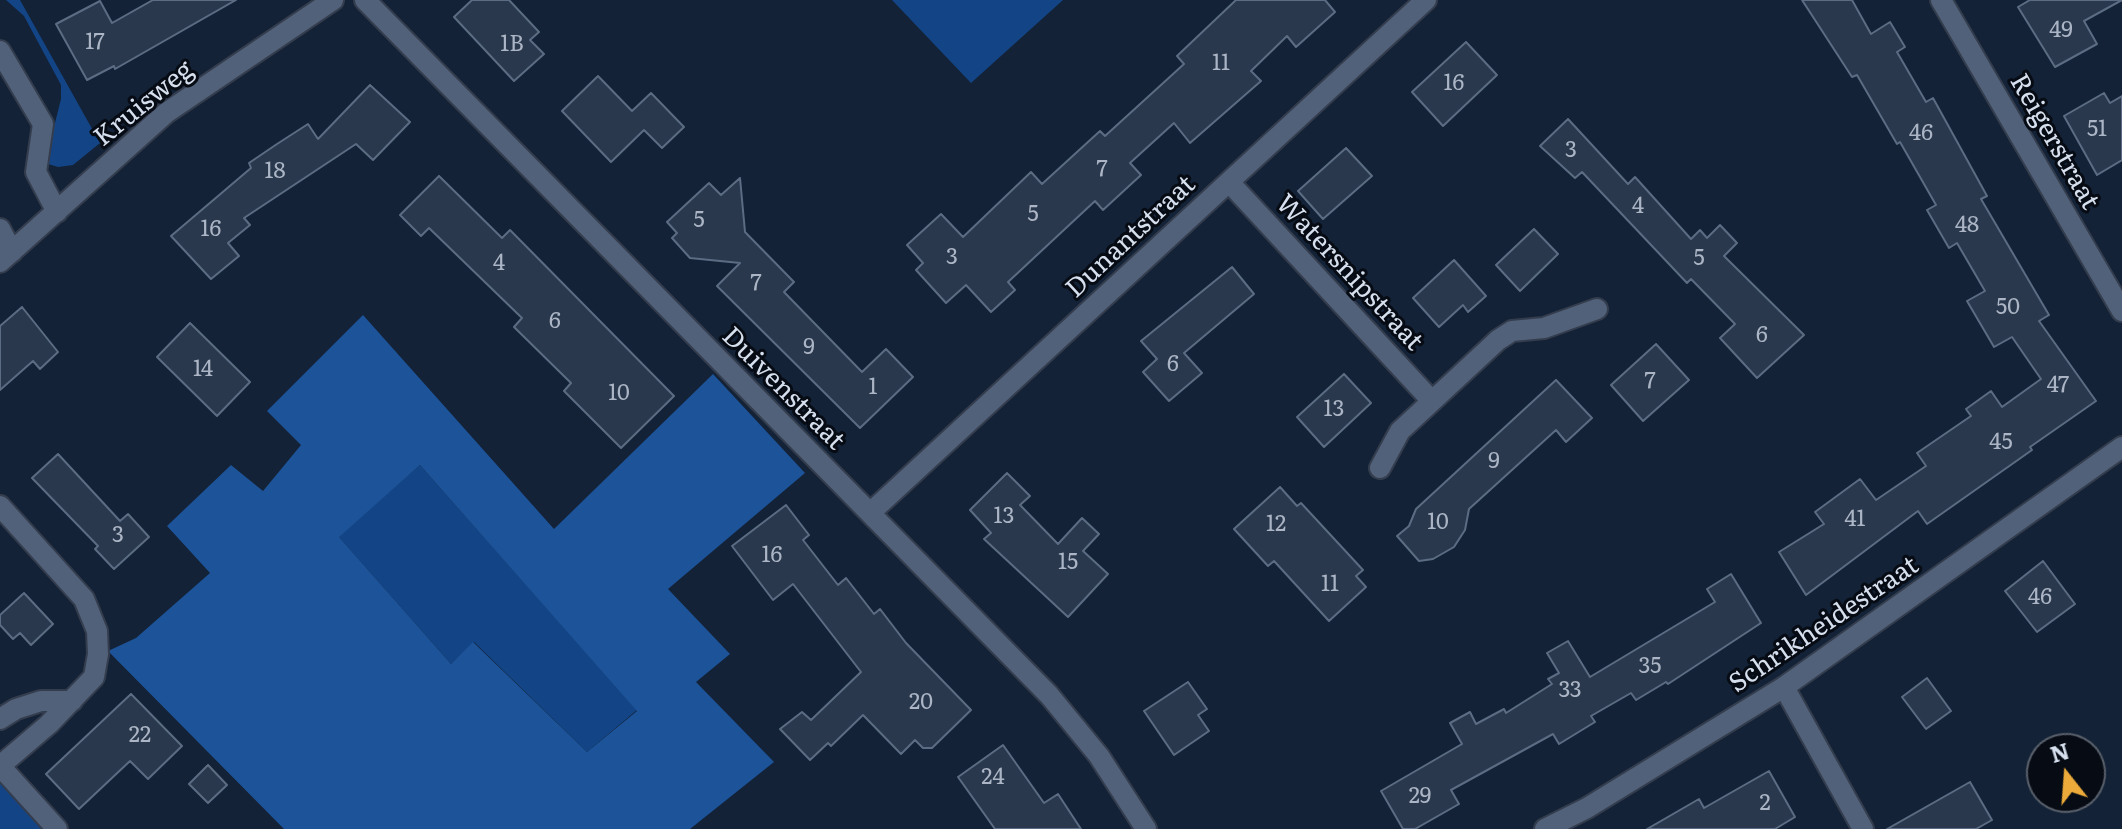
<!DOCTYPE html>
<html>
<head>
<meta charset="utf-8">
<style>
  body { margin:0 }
  #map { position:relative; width:2122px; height:829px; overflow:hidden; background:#132236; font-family:Literata,serif }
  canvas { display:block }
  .north { position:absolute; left:2026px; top:733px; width:80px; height:80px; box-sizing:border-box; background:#060b14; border:2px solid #59606b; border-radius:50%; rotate:343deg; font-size:22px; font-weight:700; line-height:32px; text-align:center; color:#d6dfed }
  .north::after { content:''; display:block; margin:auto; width:28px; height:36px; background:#ebaa39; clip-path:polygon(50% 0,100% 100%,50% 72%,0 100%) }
</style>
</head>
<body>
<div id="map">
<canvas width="2122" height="829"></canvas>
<div class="north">N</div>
</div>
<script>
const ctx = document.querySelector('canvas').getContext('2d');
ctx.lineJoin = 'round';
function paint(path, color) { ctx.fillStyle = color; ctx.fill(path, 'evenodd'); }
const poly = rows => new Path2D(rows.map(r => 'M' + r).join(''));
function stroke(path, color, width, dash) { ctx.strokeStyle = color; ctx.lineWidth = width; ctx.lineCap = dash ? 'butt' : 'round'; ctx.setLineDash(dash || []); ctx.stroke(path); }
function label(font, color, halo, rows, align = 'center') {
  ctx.font = font + ' Literata,serif'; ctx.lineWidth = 6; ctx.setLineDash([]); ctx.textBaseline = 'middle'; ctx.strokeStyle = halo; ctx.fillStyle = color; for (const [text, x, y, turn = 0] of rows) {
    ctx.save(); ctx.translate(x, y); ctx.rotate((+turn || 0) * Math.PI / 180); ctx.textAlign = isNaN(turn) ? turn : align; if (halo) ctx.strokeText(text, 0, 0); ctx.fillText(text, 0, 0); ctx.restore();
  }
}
paint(poly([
  [6,0,20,0,100,143,73,165,58,167,45,163,61,99,61,85,24,16],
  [892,0,1063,0,971,83],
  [420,465,637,710,587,752,474,642,451,664,338,536],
  [0,779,46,829,0,829]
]), '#134586');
paint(poly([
  [363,315,554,529,713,374,805,473,668,589,730,654,696,682,774,762,690,829,284,829,108,651,136,638,210,573,167,526,231,465,263,491,301,445,267,411],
  [420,465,637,711,587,752,473,642,451,664,339,537]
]), '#1d5399');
const building = poly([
  [153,0,236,0,115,69,114,66,87,80,56,24,100,1,112,23,153,0],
  [472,0,509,0,539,32,530,40,544,54,514,81,454,17,472,0],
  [1236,0,1325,0,1335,12,1296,47,1287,36,1251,71,1261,81,1190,143,1174,123,1130,163,1141,175,1103,210,1095,201,1008,282,1015,290,991,312,966,285,946,303,916,270,923,263,907,245,941,214,963,237,1031,172,1042,184,1100,131,1105,136,1184,64,1177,56,1236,0],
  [1802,0,1852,0,1871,34,1890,22,1905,47,1897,52,1926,102,1933,98,1987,196,1981,199,2049,315,2039,321,2096,401,2030,447,2032,450,1927,524,1918,511,1806,595,1779,552,1824,524,1815,512,1860,479,1876,500,1926,466,1917,453,1971,416,1966,409,1991,391,2002,407,2041,379,2012,337,1994,347,1967,301,1985,291,1957,243,1949,248,1927,210,1936,205,1900,142,1897,144,1857,75,1852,77,1802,0],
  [2030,0,2122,0,2084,21,2097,44,2055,67,2018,7,2030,0],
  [1466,42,1497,75,1443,126,1412,92,1466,42],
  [598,76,632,111,651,93,684,127,662,148,644,130,611,162,562,111,598,76],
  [370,85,410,122,373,160,356,144,244,218,250,225,228,243,239,256,211,279,171,236,251,168,249,163,277,144,308,124,318,139,370,85],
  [2104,93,2110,103,2122,96,2122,160,2097,175,2064,116,2104,93],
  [1568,119,1628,184,1635,177,1691,239,1700,230,1707,238,1720,225,1737,243,1724,256,1804,335,1757,378,1720,338,1735,324,1691,279,1687,283,1582,172,1575,178,1540,146,1568,119],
  [1346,148,1372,176,1323,219,1298,191,1346,148],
  [439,176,502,238,510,230,674,396,621,448,564,391,571,383,514,327,522,318,429,228,421,236,400,215,439,176],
  [740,178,745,232,794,282,784,292,862,372,886,349,913,377,860,428,717,286,740,263,690,258,672,238,677,233,667,222,709,183,721,195,740,178],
  [1534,229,1558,254,1520,291,1496,265,1534,229],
  [1454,260,1486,296,1468,312,1463,305,1439,327,1413,298,1454,260],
  [1232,267,1254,294,1184,353,1202,373,1169,401,1143,372,1157,359,1141,341,1232,267],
  [22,307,58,352,40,369,33,361,0,390,0,326,22,307],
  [190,323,250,382,217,416,157,357,190,323],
  [1656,344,1689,380,1643,421,1611,385,1656,344],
  [1344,374,1371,403,1324,447,1297,417,1344,374],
  [1556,380,1592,418,1566,442,1556,430,1469,509,1465,530,1454,547,1433,559,1419,561,1397,536,1409,526,1416,509,1556,380],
  [58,454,120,521,128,514,149,537,114,569,95,549,98,546,32,478,58,454],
  [1007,473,1030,496,1020,505,1058,544,1082,518,1099,534,1083,551,1108,574,1068,617,984,539,991,533,970,510,1007,473],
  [1280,487,1297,506,1301,503,1363,570,1356,576,1366,587,1329,621,1274,561,1268,566,1234,529,1280,487],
  [786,505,809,535,803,540,838,585,846,578,874,614,880,609,906,643,971,710,932,748,923,748,915,740,901,754,863,715,831,746,828,743,810,760,780,729,802,712,811,720,861,672,793,584,773,600,732,546,786,505],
  [2043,561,2075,604,2037,632,2005,591,2043,561],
  [1731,574,1761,623,1668,684,1666,682,1636,700,1631,693,1591,716,1595,722,1559,744,1553,734,1451,790,1459,804,1415,829,1403,829,1381,791,1462,744,1450,723,1470,712,1476,724,1504,709,1506,713,1552,684,1548,679,1559,673,1547,653,1568,641,1590,677,1715,602,1707,589,1731,574],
  [24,593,53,624,31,645,20,633,13,639,0,625,0,615,24,593],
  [1927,678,1951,711,1926,729,1902,697,1927,678],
  [1188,682,1207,709,1198,715,1209,731,1174,755,1144,711,1188,682],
  [131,694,182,746,148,779,130,761,79,809,46,774,131,694],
  [1003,745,1044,803,1058,794,1081,829,995,829,958,777,1003,745],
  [208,765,227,785,208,803,189,784,208,765],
  [1769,771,1795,817,1775,829,1647,829,1699,799,1704,808,1769,771],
  [1970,782,1992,820,1976,829,1887,829,1970,782]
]);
paint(building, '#29384d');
stroke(building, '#5b6c83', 2);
const minor = poly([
  [365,0,1049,695,1099,756,1146,829],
  [1941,0,2122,311],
  [0,51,43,124,36,172,57,212],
  [1229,182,1431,400],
  [0,229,12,252],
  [0,262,166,113,333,0],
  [1380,468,1400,431,1498,340,1512,331,1544,328,1597,309],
  [0,506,84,599,97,631,98,654,94,677,49,724,0,766],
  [870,513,1426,0],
  [1784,687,1863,829],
  [0,719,16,709,41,701,72,701],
  [0,766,57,829],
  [1545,829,1587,808,1784,687,2122,447]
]);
stroke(minor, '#343d4e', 24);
stroke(minor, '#516179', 20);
label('22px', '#abb5c5', null, [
  ["49",2061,31],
  ["17",95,43],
  ["1B",512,45],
  ["11",1221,64],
  ["16",1454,84],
  ["51",2097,130],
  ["46",1921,134],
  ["3",1571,151],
  ["7",1102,170],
  ["18",275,172],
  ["4",1638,207],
  ["5",1033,215],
  ["5",699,221],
  ["48",1967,226],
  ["16",211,230],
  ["3",952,258],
  ["5",1699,259],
  ["4",499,264],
  ["7",756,284],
  ["50",2008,308],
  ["6",555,322],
  ["6",1762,336],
  ["9",809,348],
  ["6",1173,365],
  ["14",203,370],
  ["7",1650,382],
  ["47",2058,386],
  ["1",873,388],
  ["10",619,394],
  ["13",1334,410],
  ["45",2001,443],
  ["9",1494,462],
  ["13",1004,517],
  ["41",1855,520],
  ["10",1438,523],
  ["12",1276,525],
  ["3",118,536],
  ["16",772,556],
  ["15",1068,563],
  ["11",1330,585],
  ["46",2040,598],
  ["35",1650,667],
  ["33",1570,691],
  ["20",921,703],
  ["22",140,736],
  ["24",993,778],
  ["29",1420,797],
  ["2",1765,804]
]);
label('26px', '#d6dfed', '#060b14', [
  ["Kruisweg",144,104,-39],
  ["Reigerstraat",2054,142,60],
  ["Dunantstraat",1131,237,-43],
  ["Watersnipstraat",1349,273,47],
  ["Duivenstraat",783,389,45],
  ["Schrikheidestraat",1824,625,-34]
]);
</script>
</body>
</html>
